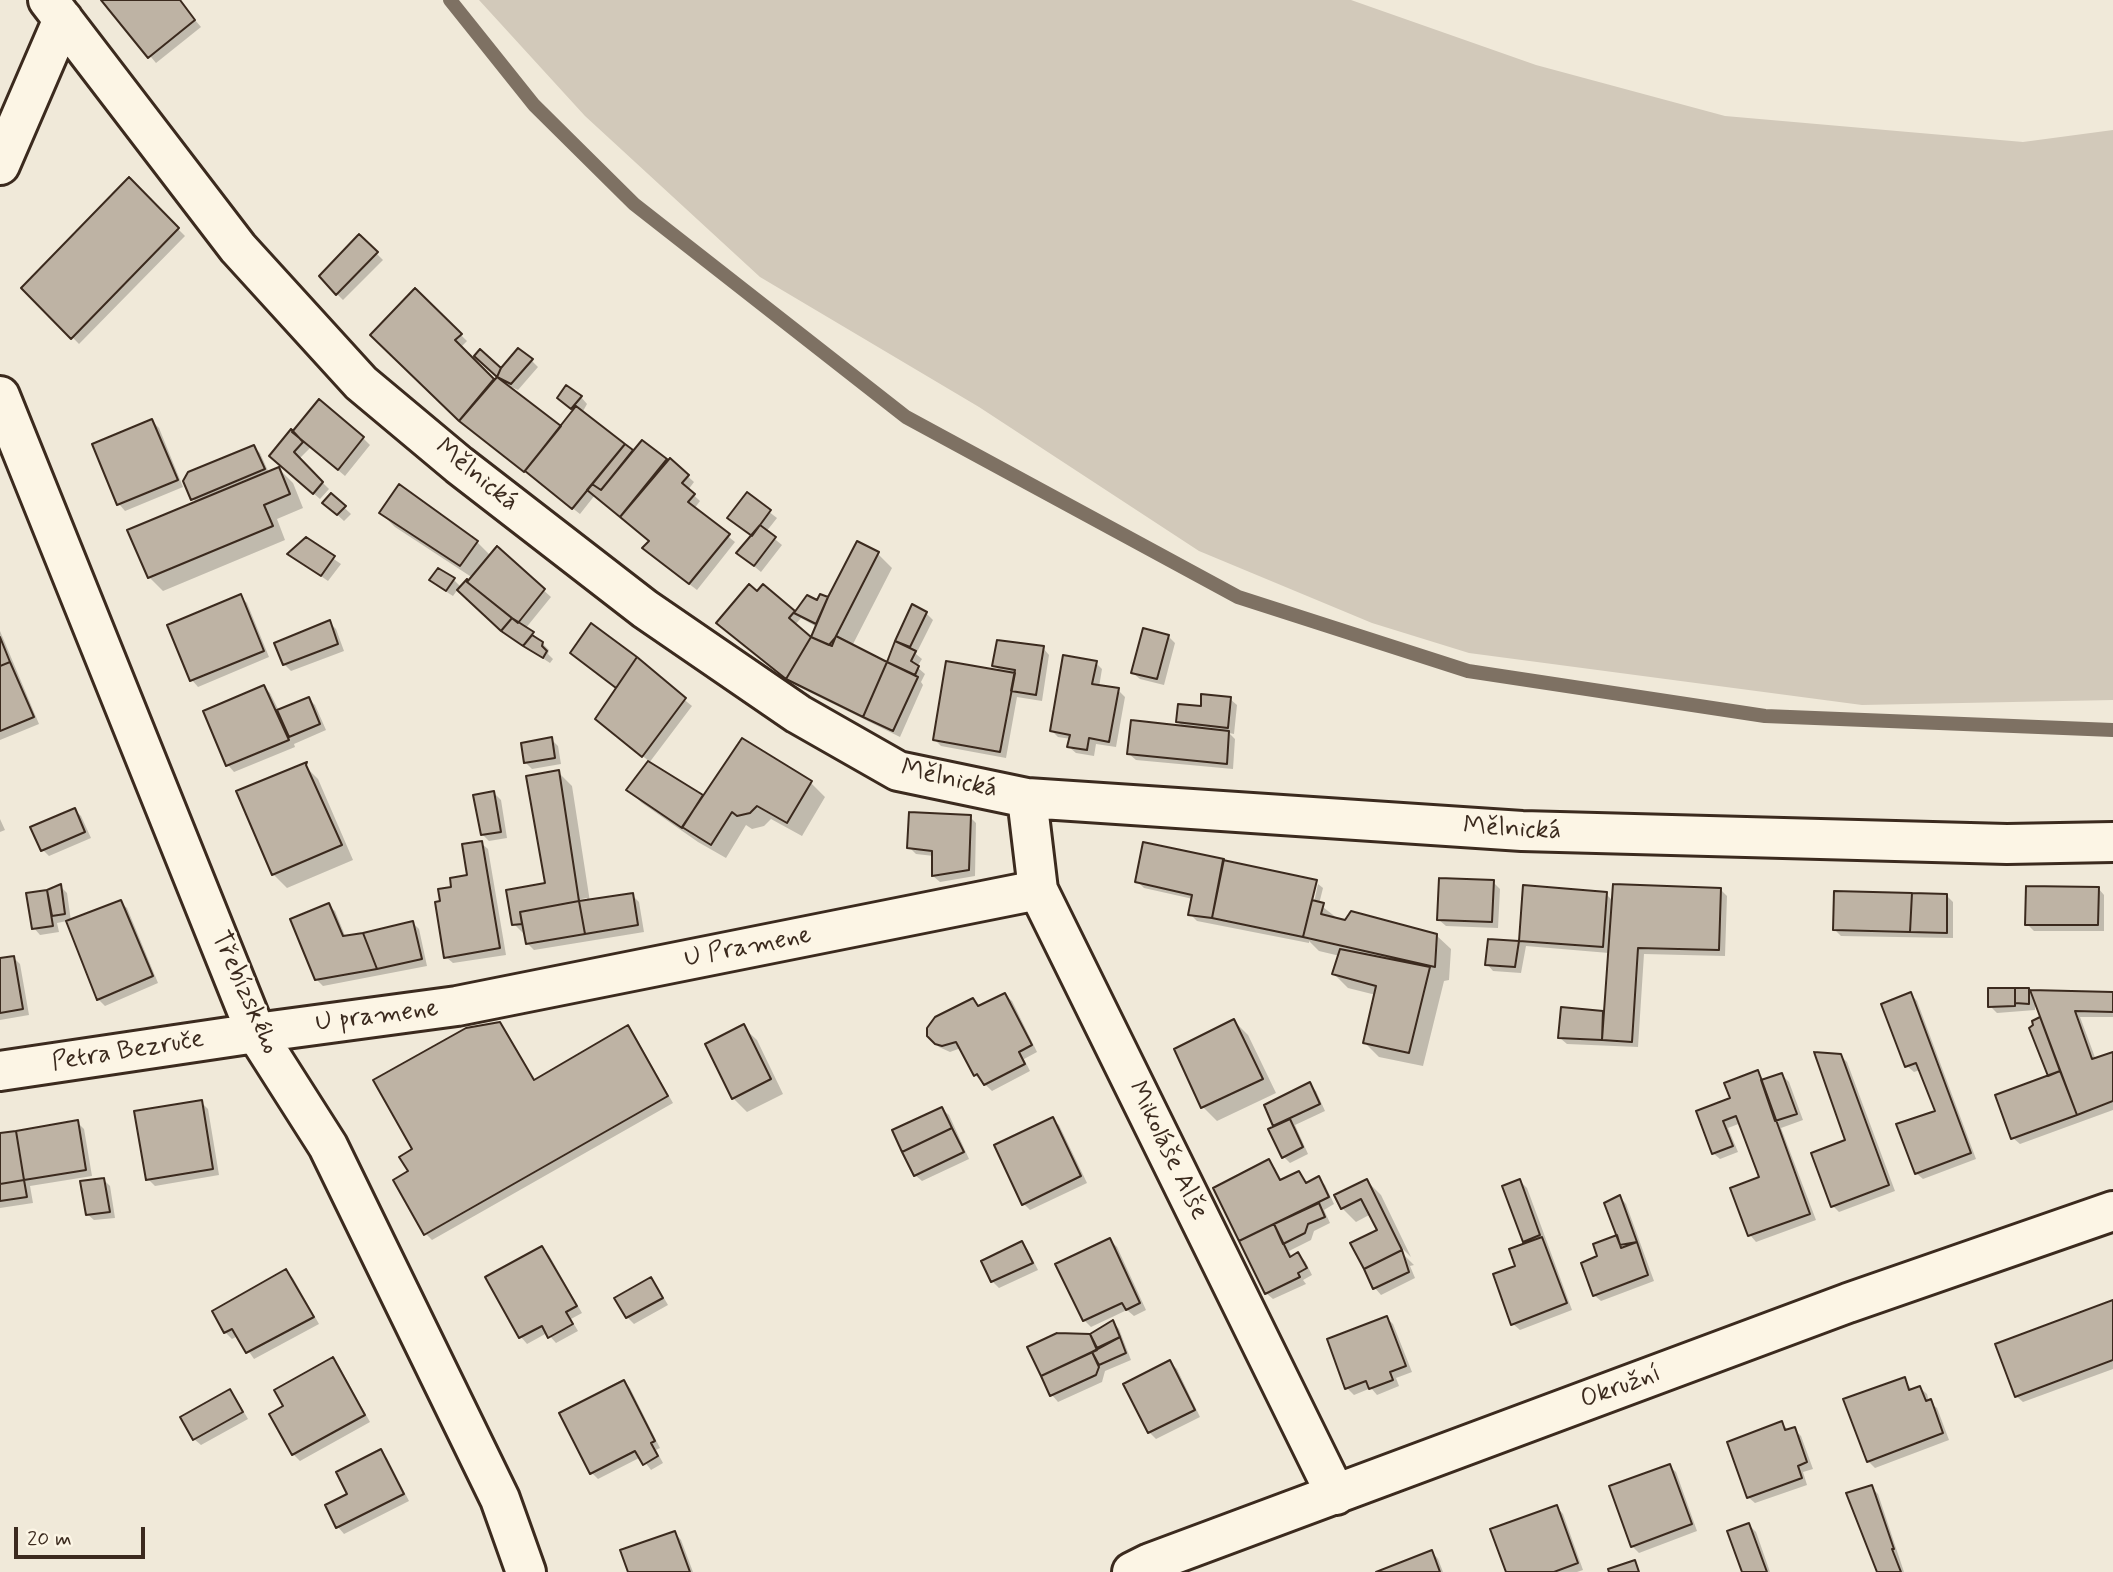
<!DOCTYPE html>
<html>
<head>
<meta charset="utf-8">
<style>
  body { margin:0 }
  #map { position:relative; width:2113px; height:1572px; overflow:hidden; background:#f0e9d9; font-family:Mynerve,sans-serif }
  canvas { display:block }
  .scale { position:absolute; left:14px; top:1527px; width:131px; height:32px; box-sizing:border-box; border:4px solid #3b2a1e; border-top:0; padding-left:9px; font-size:21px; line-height:24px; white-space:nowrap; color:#3b2a1e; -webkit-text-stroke:5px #fcf5e5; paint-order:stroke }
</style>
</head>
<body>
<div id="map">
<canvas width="2113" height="1572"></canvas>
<div class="scale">20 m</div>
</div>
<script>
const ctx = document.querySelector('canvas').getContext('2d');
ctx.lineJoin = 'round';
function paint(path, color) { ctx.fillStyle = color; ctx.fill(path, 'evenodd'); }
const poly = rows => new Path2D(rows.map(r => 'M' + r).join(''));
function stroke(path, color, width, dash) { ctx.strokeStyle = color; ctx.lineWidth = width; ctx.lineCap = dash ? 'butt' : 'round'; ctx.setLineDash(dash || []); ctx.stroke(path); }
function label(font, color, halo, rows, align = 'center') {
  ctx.font = font + ' Mynerve,sans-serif'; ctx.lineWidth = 5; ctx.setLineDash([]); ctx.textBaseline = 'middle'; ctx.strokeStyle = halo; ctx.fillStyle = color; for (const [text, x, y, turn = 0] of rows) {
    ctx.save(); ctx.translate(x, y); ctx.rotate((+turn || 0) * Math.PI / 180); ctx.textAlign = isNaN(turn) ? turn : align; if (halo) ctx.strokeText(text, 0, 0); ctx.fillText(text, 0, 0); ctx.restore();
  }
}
paint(poly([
  [479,0,1351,0,1536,65,1725,116,2023,142,2113,130,2113,700,1862,705,1469,653,1372,623,1199,551,979,407,760,277,585,116]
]), '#d2c9ba');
paint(poly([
  [103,0,178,0,201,27,156,63],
  [129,180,185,236,79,344,24,288],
  [359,236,383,260,343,300,337,294],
  [415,290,467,341,460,348,494,382,518,351,532,361,538,367,518,390,507,385,561,429,574,411,566,404,581,397,587,404,582,413,634,452,666,460,668,463,670,460,694,482,688,490,700,501,694,509,735,542,697,590,651,555,650,542,595,495,580,514,468,427,373,335],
  [152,421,159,428,183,487,125,511,119,504,94,445],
  [292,432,363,438,370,445,345,476,311,447,299,459,329,489,320,499,277,462],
  [254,447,260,453,269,473,279,469,293,483,303,508,277,519,285,540,163,591,149,577,197,503,193,499],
  [331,495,351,514,344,521,331,509],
  [747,495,777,518,766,532,782,545,761,572,738,553,753,537],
  [381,513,477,542,491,556,498,549,551,597,525,629,533,634,549,650,548,654,553,659,550,663,510,637,458,589,453,596,437,586,431,580,454,580,461,587,473,578,395,527],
  [306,540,341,564,328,581,289,554],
  [858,544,878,554,892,568,852,646,888,664,913,606,926,613,933,620,916,654,922,659,917,667,925,674,921,682,923,685,900,737,795,685,725,630,763,587,795,614,808,597,818,602,821,596,829,600],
  [801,618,817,627,812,639,795,625],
  [240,596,247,603,269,657,198,687,192,680,169,626],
  [329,622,336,629,344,651,291,671,284,664],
  [592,625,692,706,649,763,703,798,811,783,825,797,802,836,771,819,764,826,752,829,746,825,726,858,698,842,642,803,628,790,650,762,604,725,618,689],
  [0,631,39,724,0,740],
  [1168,636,1175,643,1164,685,1140,679,1133,673],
  [1043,648,1049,655,1042,701,1017,697,1006,758,941,746,935,740,1001,672,994,665],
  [1096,663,1102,669,1099,687,1118,690,1125,697,1116,747,1096,744,1094,756,1076,753,1069,747,1071,739,1058,737,1052,731],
  [264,687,270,693,279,711,309,699,315,705,326,730,294,744,295,747,234,772,228,765,205,712],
  [1230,699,1237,705,1234,734,1229,733,1235,739,1233,769,1136,760,1129,754,1183,727,1178,722,1203,708],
  [551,739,558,746,561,764,532,769,526,763],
  [304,765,318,779,353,860,287,888,273,874],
  [558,772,572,786,590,902,632,895,639,902,644,932,534,950,527,943,526,936,514,924,508,892,547,885],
  [587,898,588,901,521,910],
  [494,793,501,800,507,838,489,841,482,834],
  [75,810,81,816,91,838,49,856,43,850],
  [970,817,976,823,975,876,940,882,933,876,934,856,916,854,909,847],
  [0,819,5,830,0,832],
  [481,843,488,849,506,955,453,963,446,957,442,903,469,876],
  [1137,881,1310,902,1314,902,1318,884,1323,888,1319,904,1337,918,1346,922,1436,935,1451,949,1449,980,1444,981,1423,1066,1379,1057,1365,1043,1376,995,1348,988,1334,974,1340,956,1319,951,1309,941,1309,943,1197,921,1190,914,1193,899,1144,888],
  [1493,882,1500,889,1498,928,1446,926,1439,920],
  [60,886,67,893,71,921,120,902,127,908,158,983,105,1006,98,999,67,921,57,923,59,932,40,935,34,928,28,895],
  [1525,887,1606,894,1613,901,1720,889,1727,896,1725,956,1644,954,1638,1047,1567,1044,1560,1038,1563,1009,1605,1013,1609,953,1526,946,1521,973,1493,971,1487,964,1489,940,1521,942],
  [2098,888,2104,895,2104,931,2034,931,2027,924],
  [1947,896,1953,902,1953,938,1841,936,1835,930],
  [328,905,335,911,346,938,413,923,419,929,427,966,323,986,316,979],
  [14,958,20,964,29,1015,0,1020,0,960],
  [2028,990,2030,992,2113,993,2113,1017,2080,1017,2096,1060,2113,1054,2113,1110,2020,1144,2013,1138,2050,1077,2034,1022,2042,1018,2035,1000,2035,1010,1997,1013,1990,1006],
  [1911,994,1917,1001,1976,1159,1923,1179,1916,1173,1937,1112,1920,1070,1914,1072,1907,1066],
  [1005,995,1012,1001,1037,1052,1024,1059,1030,1071,992,1091,975,1075,961,1048,950,1052,939,1047,932,1040,973,1000,980,1007],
  [1234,1021,1248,1035,1276,1093,1217,1121,1203,1107],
  [499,1024,506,1031,535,1081,627,1027,634,1034,673,1103,432,1240,426,1234,410,1172,414,1149],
  [743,1027,757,1040,783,1094,747,1112,733,1098],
  [1840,1055,1847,1062,1895,1191,1839,1212,1833,1206,1848,1141],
  [1757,1072,1765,1081,1782,1075,1789,1082,1803,1120,1781,1128,1816,1220,1756,1242,1750,1235,1761,1178,1741,1123,1728,1128,1738,1152,1720,1159,1713,1153,1698,1112,1732,1099],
  [1309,1084,1316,1091,1325,1111,1295,1125,1308,1154,1290,1163,1284,1157,1275,1127,1266,1106],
  [201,1102,208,1109,219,1175,155,1186,148,1179],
  [942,1109,949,1115,969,1159,922,1181,915,1175],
  [1052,1119,1059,1125,1087,1183,1030,1210,1024,1204],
  [77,1122,84,1129,92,1176,30,1186,33,1203,0,1208,0,1135],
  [1269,1161,1275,1168,1282,1181,1299,1173,1308,1184,1318,1178,1325,1185,1334,1204,1324,1210,1330,1223,1314,1231,1311,1240,1289,1251,1292,1257,1298,1255,1305,1261,1312,1275,1303,1280,1306,1284,1273,1299,1266,1293,1215,1188],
  [104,1180,110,1186,115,1218,94,1220,87,1214],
  [1367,1181,1381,1195,1411,1257,1400,1246,1400,1251,1414,1265,1410,1266,1415,1278,1381,1295,1375,1288,1379,1231,1371,1214,1356,1222,1342,1208],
  [1520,1181,1527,1188,1572,1310,1520,1330,1513,1324,1518,1267,1527,1244,1524,1241],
  [1620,1197,1626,1204,1654,1281,1601,1301,1594,1295,1600,1257,1619,1236],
  [1634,1241,1635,1245,1620,1250,1618,1243],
  [1110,1240,1117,1247,1146,1310,1134,1316,1127,1310,1091,1327,1084,1320],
  [1022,1243,1028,1250,1038,1270,999,1288,992,1281,983,1262],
  [542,1248,549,1255,582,1313,571,1319,578,1331,556,1343,547,1333,527,1344,521,1337,487,1278],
  [286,1271,293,1278,319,1324,254,1359,238,1336,232,1339,225,1332],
  [651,1280,657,1286,668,1305,634,1324,627,1317],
  [2113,1302,2113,1369,2023,1402,2016,1396],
  [1387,1318,1393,1324,1412,1372,1396,1378,1399,1386,1377,1395,1371,1388,1354,1395,1347,1388],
  [1113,1322,1119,1329,1131,1360,1105,1371,1102,1382,1058,1402,1052,1395,1029,1348,1090,1335],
  [332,1359,339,1366,370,1422,300,1461,293,1454,285,1407],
  [1170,1362,1177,1369,1200,1417,1156,1439,1149,1432],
  [1904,1379,1913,1391,1920,1388,1927,1394,1929,1402,1937,1408,1949,1440,1875,1468,1868,1461],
  [624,1382,630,1388,660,1448,656,1450,663,1463,651,1470,641,1457,598,1479,592,1473],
  [230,1392,236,1398,248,1419,201,1445,194,1439],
  [1782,1423,1789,1431,1794,1429,1801,1436,1813,1469,1803,1472,1807,1485,1755,1503,1748,1497],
  [381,1452,387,1458,409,1501,344,1534,338,1527,350,1495],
  [1669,1466,1676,1472,1697,1531,1639,1553,1632,1546],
  [1871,1487,1878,1494,1904,1572,1879,1572],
  [1557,1507,1563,1514,1583,1570,1577,1572,1508,1572],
  [1749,1525,1756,1532,1770,1572,1744,1572],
  [675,1533,681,1540,693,1572,630,1572],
  [1432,1552,1438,1559,1443,1572,1381,1572]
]), '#0003');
stroke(poly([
  [450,0,534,105,634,204,906,417,1238,597,1468,671,1765,716,2113,730]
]), '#7e7163', 14);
const building = poly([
  [101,0,180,0,195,20,148,58,101,0],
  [129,177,179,228,71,339,21,288,129,177],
  [359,234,378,252,336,295,319,276,359,234],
  [415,288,462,334,455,340,494,379,459,421,370,335,415,288],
  [518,348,533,359,511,384,497,377,501,368,518,348],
  [480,349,501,368,497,377,474,356,480,349],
  [497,377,561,426,524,472,459,421,497,377],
  [566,385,582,396,571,409,557,398,566,385],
  [319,399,364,437,338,470,292,432,319,399],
  [576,406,625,444,572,509,525,471,576,406],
  [152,419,178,480,117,505,92,444,152,419],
  [291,429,303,442,294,452,323,482,313,494,269,456,291,429],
  [642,440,667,459,620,517,587,490,592,484,601,490,642,440],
  [625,444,633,450,601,490,592,484,625,444],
  [254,445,265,469,191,500,183,481,188,472,254,445],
  [670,458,689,475,682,483,695,494,688,502,730,534,689,584,642,548,649,541,620,517,670,458],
  [279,467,290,494,264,505,273,526,148,578,127,530,279,467],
  [399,484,478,541,460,566,379,513,399,484],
  [747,492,771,510,752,536,727,518,747,492],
  [331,493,346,506,337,515,322,503,331,493],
  [760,525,776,537,754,566,736,553,760,525],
  [306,537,335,556,321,576,287,554,306,537],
  [857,541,879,552,835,638,829,645,811,637,828,597,857,541],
  [497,546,545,589,518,623,467,582,497,546],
  [438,568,455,578,446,591,429,580,438,568],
  [467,579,467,582,512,618,501,631,457,590,467,579],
  [749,584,757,591,763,584,795,611,789,618,811,637,786,679,716,623,749,584],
  [241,594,264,651,190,681,167,625,241,594],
  [820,594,828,597,816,624,794,613,807,595,817,600,820,594],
  [912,604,927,612,910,647,895,641,912,604],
  [512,618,534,632,523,646,501,631,512,618],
  [330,620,338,644,283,665,274,643,330,620],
  [591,623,637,657,616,688,570,653,591,623],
  [1143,628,1169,635,1157,679,1131,673,1143,628],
  [532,635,543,642,542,646,547,651,543,658,523,646,532,635],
  [836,636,887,662,863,717,786,679,811,637,832,646,836,636],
  [0,637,10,662,0,666,0,637],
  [997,640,1044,646,1036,695,1011,691,1015,670,992,666,997,640],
  [895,641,916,651,911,661,919,666,915,675,887,662,895,641],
  [1063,655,1097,661,1092,684,1119,688,1109,742,1089,738,1087,750,1067,747,1070,735,1050,731,1063,655],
  [637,657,686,698,642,757,595,719,637,657],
  [946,661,1015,673,1000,752,933,740,946,661],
  [10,662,34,717,0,731,0,666,10,662],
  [887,662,918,677,893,731,863,717,887,662],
  [264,685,289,740,226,766,203,711,264,685],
  [1201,694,1231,697,1228,728,1176,722,1178,704,1201,706,1201,694],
  [309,697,320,724,289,737,277,710,309,697],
  [1131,720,1229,731,1227,764,1127,754,1131,720],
  [552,737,555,758,524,763,521,743,552,737],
  [742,738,812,781,787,823,757,806,750,813,737,816,732,812,711,845,682,827,742,738],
  [648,761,703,795,682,828,626,790,648,761],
  [307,762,306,765,342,845,272,875,236,791,307,762],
  [559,770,579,901,520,912,522,924,512,925,506,890,545,883,526,776,559,770],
  [494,791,501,832,481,835,473,795,494,791],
  [75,808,85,832,41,851,30,827,75,808],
  [909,812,971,815,969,870,932,876,932,851,907,848,909,812],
  [482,841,500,948,444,958,435,902,440,901,438,889,451,887,450,878,467,875,462,844,482,841],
  [1143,842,1224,859,1212,918,1188,915,1192,895,1135,882,1143,842],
  [1223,860,1317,880,1303,937,1212,918,1223,860],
  [1439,878,1494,880,1492,922,1437,920,1439,878],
  [61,884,65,914,52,916,47,890,61,884],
  [1613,884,1721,888,1719,950,1638,948,1632,1042,1602,1040,1613,884],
  [1523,885,1607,892,1603,947,1519,941,1523,885],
  [2026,886,2099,887,2098,925,2025,925,2026,886],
  [47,890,53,926,32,929,26,893,47,890],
  [1834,891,1912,893,1910,932,1833,930,1834,891],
  [633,893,638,925,585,934,579,901,633,893],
  [1912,893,1947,894,1947,933,1910,932,1912,893],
  [121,900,153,976,97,1000,66,921,121,900],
  [1312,900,1324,903,1321,914,1345,920,1351,911,1437,934,1435,967,1303,937,1312,900],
  [579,901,585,934,526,944,520,912,579,901],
  [329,903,343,936,363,933,377,969,315,980,290,919,329,903],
  [413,921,422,959,377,969,363,933,413,921],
  [1488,939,1519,941,1515,967,1485,965,1488,939],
  [1340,949,1430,967,1409,1053,1363,1043,1376,986,1332,974,1340,949],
  [14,956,23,1009,0,1013,0,958,14,956],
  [1988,988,2015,988,2015,1006,1988,1007,1988,988],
  [2015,988,2029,988,2029,1004,2015,1003,2015,988],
  [2030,990,2113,992,2113,1012,2075,1011,2092,1059,2113,1052,2113,1101,2077,1115,2030,990],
  [1911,992,1971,1153,1915,1174,1896,1124,1935,1111,1916,1063,1905,1067,1881,1004,1911,992],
  [1005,993,1032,1045,1019,1052,1025,1064,984,1085,977,1074,974,1076,956,1042,942,1046,935,1044,927,1036,927,1028,935,1017,973,998,978,1006,1005,993],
  [1561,1007,1603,1011,1602,1040,1558,1038,1561,1007],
  [2040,1017,2060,1071,2048,1076,2029,1028,2033,1025,2032,1021,2040,1017],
  [1234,1019,1263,1079,1201,1108,1174,1049,1234,1019],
  [500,1022,534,1080,628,1025,668,1096,424,1235,393,1180,408,1171,399,1157,412,1149,373,1080,466,1028,500,1022],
  [744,1024,771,1079,732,1099,705,1044,744,1024],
  [1814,1052,1841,1054,1889,1185,1831,1207,1811,1153,1845,1140,1814,1052],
  [1758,1070,1810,1214,1748,1236,1730,1188,1759,1177,1736,1116,1723,1121,1733,1146,1712,1154,1696,1111,1730,1098,1724,1083,1758,1070],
  [2060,1071,2077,1115,2011,1139,1995,1095,2060,1071],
  [1782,1073,1797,1114,1775,1121,1761,1080,1782,1073],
  [1310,1082,1320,1104,1273,1126,1264,1105,1310,1082],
  [202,1100,213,1169,146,1180,134,1111,202,1100],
  [942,1107,952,1128,902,1152,892,1130,942,1107],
  [1053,1117,1081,1176,1022,1205,994,1145,1053,1117],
  [1290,1119,1303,1147,1282,1158,1268,1129,1290,1119],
  [78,1120,86,1170,24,1180,16,1131,78,1120],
  [952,1128,964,1152,914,1176,902,1152,952,1128],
  [16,1131,24,1180,0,1184,0,1133,16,1131],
  [1269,1159,1280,1180,1299,1171,1306,1183,1319,1176,1329,1197,1239,1241,1213,1188,1269,1159],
  [104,1178,110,1212,86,1215,80,1181,104,1178],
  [1367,1179,1402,1250,1364,1269,1350,1243,1377,1230,1361,1199,1341,1209,1334,1195,1367,1179],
  [1520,1179,1540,1235,1523,1242,1502,1186,1520,1179],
  [24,1180,27,1197,0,1201,0,1184,24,1180],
  [1620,1195,1637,1242,1620,1245,1604,1203,1620,1195],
  [1319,1203,1325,1217,1308,1224,1305,1233,1283,1244,1274,1224,1319,1203],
  [1274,1224,1290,1257,1298,1252,1307,1268,1298,1273,1300,1277,1265,1294,1239,1241,1274,1224],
  [1617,1235,1621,1248,1637,1242,1648,1275,1593,1296,1581,1263,1597,1256,1593,1244,1617,1235],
  [1542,1237,1567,1303,1511,1325,1493,1274,1515,1266,1509,1249,1542,1237],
  [1110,1238,1140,1303,1126,1310,1122,1303,1083,1321,1055,1264,1110,1238],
  [1022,1241,1033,1263,991,1282,981,1261,1022,1241],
  [542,1246,577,1306,566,1312,573,1324,548,1338,542,1326,519,1338,485,1277,542,1246],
  [1402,1250,1409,1272,1373,1289,1364,1269,1402,1250],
  [286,1269,314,1317,246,1353,232,1329,224,1333,212,1311,286,1269],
  [651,1277,663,1298,626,1318,614,1298,651,1277],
  [2113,1300,2113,1360,2015,1397,1995,1344,2113,1300],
  [1387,1316,1406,1366,1390,1372,1393,1380,1369,1389,1366,1381,1345,1389,1327,1339,1387,1316],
  [1113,1320,1120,1337,1097,1348,1090,1334,1113,1320],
  [1057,1333,1090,1334,1097,1350,1041,1376,1027,1347,1057,1333],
  [1120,1337,1126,1353,1099,1365,1092,1352,1120,1337],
  [1092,1352,1099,1367,1096,1375,1050,1396,1041,1376,1092,1352],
  [333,1357,365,1415,292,1455,269,1414,283,1406,274,1390,333,1357],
  [1170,1360,1195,1410,1148,1433,1123,1384,1170,1360],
  [1905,1377,1909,1390,1920,1386,1926,1401,1931,1399,1943,1433,1867,1462,1843,1399,1905,1377],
  [624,1380,655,1441,651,1443,658,1456,643,1465,635,1451,590,1474,559,1413,624,1380],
  [230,1389,243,1412,193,1440,180,1417,230,1389],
  [1782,1421,1785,1430,1795,1427,1807,1462,1798,1466,1802,1478,1747,1498,1727,1442,1782,1421],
  [381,1449,404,1494,336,1528,325,1505,347,1494,336,1472,381,1449],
  [1670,1464,1692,1524,1631,1547,1609,1486,1670,1464],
  [1872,1485,1894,1549,1892,1549,1901,1572,1877,1572,1846,1493,1872,1485],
  [1557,1505,1578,1563,1554,1572,1506,1572,1490,1529,1557,1505],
  [1749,1523,1767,1572,1742,1572,1727,1531,1749,1523],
  [675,1531,690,1572,628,1572,620,1550,675,1531],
  [1432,1550,1440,1572,1376,1572,1432,1550],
  [1635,1560,1639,1572,1609,1572,1608,1569,1635,1560]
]);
paint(building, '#beb3a4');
stroke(building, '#3b2a1e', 2);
const minor = poly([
  [48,0,238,248,361,383,459,465,645,609,798,714,898,771,1027,798,1522,831,2007,844,2113,842],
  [0,165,63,19],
  [0,396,256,1033,328,1146,500,1499,526,1572],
  [1027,798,1038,890,1336,1495],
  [0,1071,256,1033,457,1006,1038,890],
  [1132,1572,1150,1563,1848,1303,2113,1211]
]);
stroke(minor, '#3b2a1e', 44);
stroke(minor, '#fcf5e5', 38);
label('26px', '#3b2a1e', '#fcf5e5', [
  ["Mělnická",476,476,39],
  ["Mělnická",949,780,13],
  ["Mělnická",1512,830,3],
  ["U Pramene",748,948,-11],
  ["Třebízského",244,993,66],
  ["U pramene",377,1017,-7],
  ["Petra Bezruče",128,1052,-9],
  ["Mikoláše Alše",1167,1151,64],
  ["Okružní",1621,1388,-20]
]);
</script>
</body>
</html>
